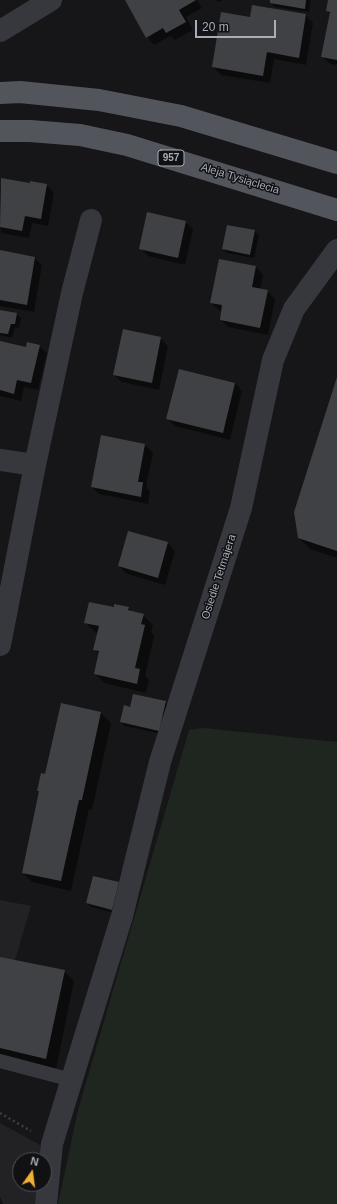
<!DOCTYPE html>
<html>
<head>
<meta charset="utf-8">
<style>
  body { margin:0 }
  #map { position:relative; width:337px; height:1204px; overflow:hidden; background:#161618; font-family:Arial,sans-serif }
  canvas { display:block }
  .north { position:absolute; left:12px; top:1152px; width:40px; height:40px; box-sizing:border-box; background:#111113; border:1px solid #4d4f55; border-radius:50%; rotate:14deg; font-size:11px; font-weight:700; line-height:16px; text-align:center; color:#a8adb8 }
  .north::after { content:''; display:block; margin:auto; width:14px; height:18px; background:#f2b134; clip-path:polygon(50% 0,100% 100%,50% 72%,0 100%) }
  .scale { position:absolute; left:195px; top:20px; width:81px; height:18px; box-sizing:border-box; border:2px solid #a8adb8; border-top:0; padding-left:5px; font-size:12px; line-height:14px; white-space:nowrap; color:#a8adb8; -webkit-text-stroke:3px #111113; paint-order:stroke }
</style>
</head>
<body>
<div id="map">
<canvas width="337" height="1204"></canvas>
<div class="north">N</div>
<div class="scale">20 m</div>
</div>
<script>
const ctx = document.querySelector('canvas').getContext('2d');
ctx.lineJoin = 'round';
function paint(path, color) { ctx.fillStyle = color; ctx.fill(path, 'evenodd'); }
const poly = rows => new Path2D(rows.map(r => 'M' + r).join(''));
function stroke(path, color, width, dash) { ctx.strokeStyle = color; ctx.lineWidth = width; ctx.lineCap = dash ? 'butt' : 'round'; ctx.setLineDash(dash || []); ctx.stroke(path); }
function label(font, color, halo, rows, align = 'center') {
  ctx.font = font + ' Arial,sans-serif'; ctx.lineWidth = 3; ctx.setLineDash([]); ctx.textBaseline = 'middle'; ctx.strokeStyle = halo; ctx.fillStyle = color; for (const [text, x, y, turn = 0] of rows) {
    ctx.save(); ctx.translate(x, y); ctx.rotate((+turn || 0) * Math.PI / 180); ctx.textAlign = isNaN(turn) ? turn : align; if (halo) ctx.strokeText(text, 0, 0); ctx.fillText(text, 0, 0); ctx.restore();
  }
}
paint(poly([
  [0,900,31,906,15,960,0,1029],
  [0,1123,44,1147,42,1160,20,1160,20,1184,38,1184,35,1204,0,1204]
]), '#222225');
paint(poly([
  [204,728,337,742,337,1204,58,1204,78,1110,189,730]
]), '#1e261f');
paint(poly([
  [126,0,197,0,202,8,186,17,193,30,175,40,170,36,154,45,147,37],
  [216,0,223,0,218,2],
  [271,0,311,0,309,12,275,7,271,3],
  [329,0,337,0,337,65,330,64,322,56,330,15,327,11],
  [253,6,306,15,313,23,306,65,274,59,270,83,221,75,213,67,251,18],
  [2,180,31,185,47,185,54,193,48,226,32,223,29,238,1,233,0,188],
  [185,222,193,229,185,265,148,256,141,248],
  [254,231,259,235,254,258,227,253,223,249],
  [0,251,35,258,42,265,34,312,0,306],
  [220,260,256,267,263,275,260,290,267,291,275,299,268,335,228,327,221,320,222,311,219,310,211,303],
  [0,311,17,314,21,318,19,328,15,327,12,338,0,335],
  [160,338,168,346,159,390,122,382,114,375],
  [0,342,26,349,39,346,47,353,38,390,24,387,21,401,0,396],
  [337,379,337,558,310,549,299,538],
  [235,383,242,391,230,440,175,426,168,419],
  [102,436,145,445,153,453,146,486,150,491,148,504,99,494,92,487],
  [168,543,175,551,165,585,127,574,119,566],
  [114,608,128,608,132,612,143,615,153,625,151,632,154,636,145,676,149,680,146,693,104,683,95,673,99,654,94,649,98,633,95,632,85,622],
  [165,702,169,706,162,734,125,726,121,722,131,708],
  [61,704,101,713,111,723,92,810,89,809,71,891,32,882,23,873,40,792,38,791,46,776],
  [93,877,119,883,115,913,91,907,87,903],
  [0,958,64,971,74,981,56,1069,0,1056],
  [0,1197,3,1204,0,1204]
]), '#0007');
paint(poly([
  [125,0,196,0,179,10,186,22,166,33,163,28,146,38],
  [270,0,306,0,305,9,270,3],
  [328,0,337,0,337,60,321,57,330,12,326,11],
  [252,5,306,14,299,58,267,52,263,76,212,67,221,12,250,17],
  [1,178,30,183,30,181,47,184,41,219,25,216,22,231,0,227],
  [147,212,186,221,178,258,139,249],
  [227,225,255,230,250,255,222,249],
  [0,250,35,257,27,305,0,300],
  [219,259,256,266,252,287,268,290,260,328,220,320,222,305,210,303],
  [0,310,17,313,15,324,11,324,8,334,0,333],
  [123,329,161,337,152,383,113,375],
  [0,341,26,347,27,342,40,345,31,383,17,380,14,394,0,390],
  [179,369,235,383,223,433,166,419],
  [337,377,337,551,298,538,294,512],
  [101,435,145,444,138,482,143,482,141,497,91,487],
  [128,531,168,542,158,578,118,566],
  [89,602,114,607,114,604,129,607,128,610,144,614,141,624,145,625,135,668,140,669,137,684,94,674,99,651,93,650,99,626,84,623],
  [133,694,166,701,159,731,120,722,124,705,130,707],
  [61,703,101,712,82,800,79,800,61,881,22,873,39,791,37,791,41,773,45,774],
  [93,876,119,882,112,910,86,903],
  [0,957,65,970,46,1059,0,1048]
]), '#404145');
stroke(poly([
  [0,1113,31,1131]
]), '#3d3f44', 2.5, [2, 3]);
stroke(poly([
  [0,1061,72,1080]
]), '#37383d', 14);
stroke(poly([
  [0,31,51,0],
  [0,460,35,465],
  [0,645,35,465,72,293,91,220],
  [46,1204,52,1144,122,916,160,762,241,508,273,360,294,309,337,250]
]), '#37383d', 22);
stroke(poly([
  [0,93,20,92,99,100,181,116,337,163],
  [0,131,30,131,80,135,127,145,337,210]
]), '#53555c', 22);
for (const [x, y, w] of [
  [171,158,26]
]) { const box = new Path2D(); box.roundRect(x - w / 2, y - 8, w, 16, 3); ctx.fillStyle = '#111113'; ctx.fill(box); stroke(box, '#a8adb8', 1); }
label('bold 10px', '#a8adb8', null, [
  ["957",171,158]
]);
label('11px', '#a8adb8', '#111113', [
  ["Aleja Tysiąclecia",240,179,17],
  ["Osiedle Tetmajera",219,577,-72]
]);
</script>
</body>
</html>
